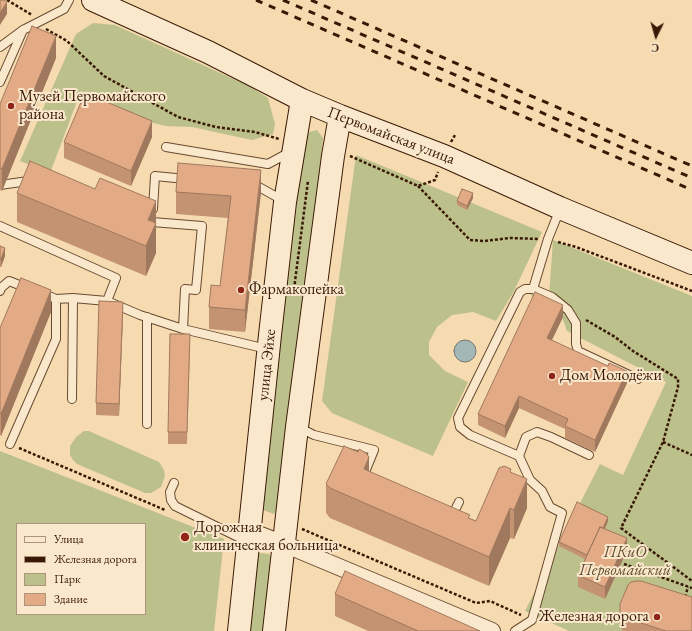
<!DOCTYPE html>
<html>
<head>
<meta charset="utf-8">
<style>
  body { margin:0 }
  #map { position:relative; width:692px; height:631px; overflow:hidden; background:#f7dbb0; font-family:"EB Garamond",serif }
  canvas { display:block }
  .legend { position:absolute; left:16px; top:523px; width:130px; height:92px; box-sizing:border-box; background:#fae8cc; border:1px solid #ad957d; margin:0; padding:5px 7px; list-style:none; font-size:12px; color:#391906 }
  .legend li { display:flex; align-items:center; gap:8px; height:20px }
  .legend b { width:20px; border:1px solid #ad957d }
  .north { position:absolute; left:636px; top:16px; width:40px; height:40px; -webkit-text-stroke:3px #fae8cc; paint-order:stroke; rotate:185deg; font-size:11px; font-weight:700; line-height:16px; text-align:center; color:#391906 }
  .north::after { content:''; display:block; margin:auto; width:14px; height:18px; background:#391906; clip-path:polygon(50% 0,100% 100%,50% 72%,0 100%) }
</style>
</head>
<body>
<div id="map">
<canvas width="692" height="631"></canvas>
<ul class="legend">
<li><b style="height:5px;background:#fae8cc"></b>Улица</li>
<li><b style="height:5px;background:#391906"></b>Железная дорога</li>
<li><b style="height:11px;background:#bcc08b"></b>Парк</li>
<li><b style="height:11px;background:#e3ab85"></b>Здание</li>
</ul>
<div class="north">С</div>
</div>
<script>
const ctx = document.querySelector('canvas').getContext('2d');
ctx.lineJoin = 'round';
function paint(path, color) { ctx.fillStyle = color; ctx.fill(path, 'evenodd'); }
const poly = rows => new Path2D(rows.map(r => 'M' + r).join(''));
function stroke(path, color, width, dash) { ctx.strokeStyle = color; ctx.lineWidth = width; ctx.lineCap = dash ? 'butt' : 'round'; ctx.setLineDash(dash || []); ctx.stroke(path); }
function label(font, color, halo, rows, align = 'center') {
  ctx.font = font + ' "EB Garamond",serif'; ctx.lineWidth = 4; ctx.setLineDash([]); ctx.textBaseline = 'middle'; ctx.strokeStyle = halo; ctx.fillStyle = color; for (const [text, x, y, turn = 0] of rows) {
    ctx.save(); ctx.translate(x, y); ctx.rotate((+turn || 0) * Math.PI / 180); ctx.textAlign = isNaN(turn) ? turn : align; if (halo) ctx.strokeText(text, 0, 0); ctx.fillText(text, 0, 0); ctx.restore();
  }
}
paint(poly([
  [93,23,115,25,249,86,268,98,275,124,273,134,252,140,192,127,166,126,153,123,81,91,50,173,20,161,76,34],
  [317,130,323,138,311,253,281,501,274,514,260,509,302,146,306,133],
  [356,155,542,232,513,293,496,321,473,312,452,315,437,327,429,342,429,355,445,371,468,382,433,456,332,413,322,401],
  [553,240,692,296,692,631,569,631,525,611,600,464,623,475,666,382,567,331,562,317,544,308,530,294,549,296],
  [84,431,89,431,159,462,164,470,165,476,161,487,151,493,145,493,77,464,73,460,70,455,70,446,76,437],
  [0,451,224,539,214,631,0,631],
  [17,524,145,524,145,614,17,614],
  [259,553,269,554,274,564,266,631,243,631,251,556]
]), '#bcc08b');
const water = poly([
  '454 351a11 11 0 1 1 22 0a11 11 0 1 1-22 0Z'
]);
paint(water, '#a2b8b7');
stroke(water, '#787870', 1);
const lane = poly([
  [0,47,23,30,64,9,69,0],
  [0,82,23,30],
  [166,147,268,164,290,152],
  [0,185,28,181,31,182],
  [251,186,259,187,284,201],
  [153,209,155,176,186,179],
  [146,220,152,222,202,226,196,290,185,289,183,329],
  [0,226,116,278,107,301,140,315,183,329,267,349],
  [533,289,552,297,568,310,576,323,576,344,578,351,638,379],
  [0,291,1,288,9,281,27,288],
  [56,299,73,298],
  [147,317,147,424],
  [72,399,73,298,107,301],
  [298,427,314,435,374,450,365,472],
  [10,444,56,339,56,299,42,293],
  [519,456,526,437,537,432,551,437,589,455],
  [174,483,170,492,171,500,175,506,246,541],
  [451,518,459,502],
  [515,631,532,620,562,513,550,507,542,491,530,480,519,456,470,435,460,427,458,418,520,292,525,289,533,289,548,239,560,209]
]);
const street = poly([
  [250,531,284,544,492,631]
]);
const secondary = poly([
  [93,0,208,52,302,100,340,116,444,156,560,208,692,263],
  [239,631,270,335,285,202,302,100],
  [274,631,297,427,333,156,340,116]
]);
stroke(lane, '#684a30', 10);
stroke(street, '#684a30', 18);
stroke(secondary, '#391906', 24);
stroke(poly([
  [7,0,32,15],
  [46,29,67,41,104,76,178,117,216,127,255,132,279,139],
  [451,142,455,135],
  [350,156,418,186,435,180,438,172],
  [418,186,470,240,484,241,510,238,539,239],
  [558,242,576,247,692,291],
  [294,289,308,181],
  [586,320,615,337,633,351,678,379,678,387,663,442,621,528,692,581],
  [663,442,692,455],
  [19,448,165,510],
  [302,529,476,603,490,601,521,615],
  [624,564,692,588],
  [685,597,688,587]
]), '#391906', 2.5, [3, 2]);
stroke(lane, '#fae8cc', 8);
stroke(street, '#fae8cc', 16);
stroke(secondary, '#fae8cc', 22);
stroke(poly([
  [256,0,692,190],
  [283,0,692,178],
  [311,0,692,166]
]), '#391906', 3, [7, 7]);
paint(poly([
  [56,58,2,191,0,190,0,104],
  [152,137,131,186,64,158,64,142],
  [176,192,261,192,245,332,209,329,209,307,220,286,228,218,176,214],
  [17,193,156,230,156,253,146,276,17,222],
  [473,198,467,210,457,205,457,201],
  [0,246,5,256,1,267,0,267],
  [51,312,1,436,0,435,0,328],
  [123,314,119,416,96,415,96,403],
  [563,317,552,340,627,383,595,452,565,438,565,429,519,408,505,438,478,425,478,414],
  [190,346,187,444,168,444,168,432],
  [369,471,476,521,511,472,527,508,514,539,510,538,489,586,330,518,326,513,326,484],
  [608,521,605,529,627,550,605,599,578,587,578,575,585,559,559,546,559,542],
  [335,594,480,631,368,631,335,616],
  [620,604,692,631,623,631,620,627]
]), '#c39372');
paint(poly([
  [7,2,7,14,0,25,0,13],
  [56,36,56,58,2,191,2,169],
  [152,121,152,137,131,186,131,171],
  [261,170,261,192,245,332,245,310],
  [473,193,473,198,467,210,467,206],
  [156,201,156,253,146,276,146,246,148,220],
  [5,248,5,256,1,267,1,259],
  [51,290,51,312,1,436,1,414],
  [123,302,123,314,119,416,119,404],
  [563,305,563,317,547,350,547,338],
  [627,371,627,383,595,452,595,440],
  [519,396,519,408,505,438,505,426],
  [369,457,369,486,364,469],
  [527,479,527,508,514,539,514,510],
  [510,508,510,538,489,586,489,557],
  [608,517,608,521,590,561,590,557],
  [627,538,627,550,605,599,605,587]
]), '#9f785d');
const building = poly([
  [0,0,4,0,7,2,0,13,0,0],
  [32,26,56,36,2,169,0,168,0,104,32,26],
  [85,93,152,121,131,171,64,142,85,93],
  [30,161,95,189,100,178,156,201,148,220,156,223,146,246,17,193,30,161],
  [178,163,261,170,245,310,209,307,211,285,220,286,231,196,176,192,178,163],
  [462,189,473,193,467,206,457,201,462,189],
  [0,246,5,248,1,259,0,259,0,246],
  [21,278,51,290,1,414,0,413,0,328,21,278],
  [535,292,563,305,547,338,608,366,609,363,627,371,595,440,565,426,568,419,519,396,505,426,478,414,535,292],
  [99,301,123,302,119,404,96,403,99,301],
  [170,334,190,334,187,432,168,432,170,334],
  [344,446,358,452,359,449,366,453,369,457,364,469,470,515,468,518,476,521,499,468,504,466,511,469,510,472,527,479,514,510,510,508,489,557,330,488,326,484,344,446],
  [577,502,608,517,603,528,600,527,587,555,559,542,577,502],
  [600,527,627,538,605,587,578,575,600,527],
  [345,571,480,631,418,631,335,594,345,571],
  [636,581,641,581,692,597,692,631,666,631,626,618,620,612,620,604,628,585,631,582,636,581]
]);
paint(building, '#e3ab85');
stroke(building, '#9f785d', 1);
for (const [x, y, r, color] of [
  [11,106,4,"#8f2418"],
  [241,290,4,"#8f2418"],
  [552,376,4,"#8f2418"],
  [185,537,5,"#8f2418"],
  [657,617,4,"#8f2418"]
]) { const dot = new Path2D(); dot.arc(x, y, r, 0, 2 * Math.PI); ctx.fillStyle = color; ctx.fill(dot); stroke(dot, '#fae8cc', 1.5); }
label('16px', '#391906', '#fae8cc', [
  ["Музей Первомайского",19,97],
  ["района",19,115],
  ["Фармакопейка",249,290],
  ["Дом Молодёжи",560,376],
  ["Дорожная",194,528],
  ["клиническая больница",194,546],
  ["Железная дорога",649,617,"right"]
], 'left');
label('16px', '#391906', '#fae8cc', [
  ["Первомайская улица",391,136,21],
  ["улица Эйхе",267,365,-84]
]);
label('italic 16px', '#604b2e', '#fae8cc', [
  ["ПКиО",625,553],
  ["Первомайский",625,571]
]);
</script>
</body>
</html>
